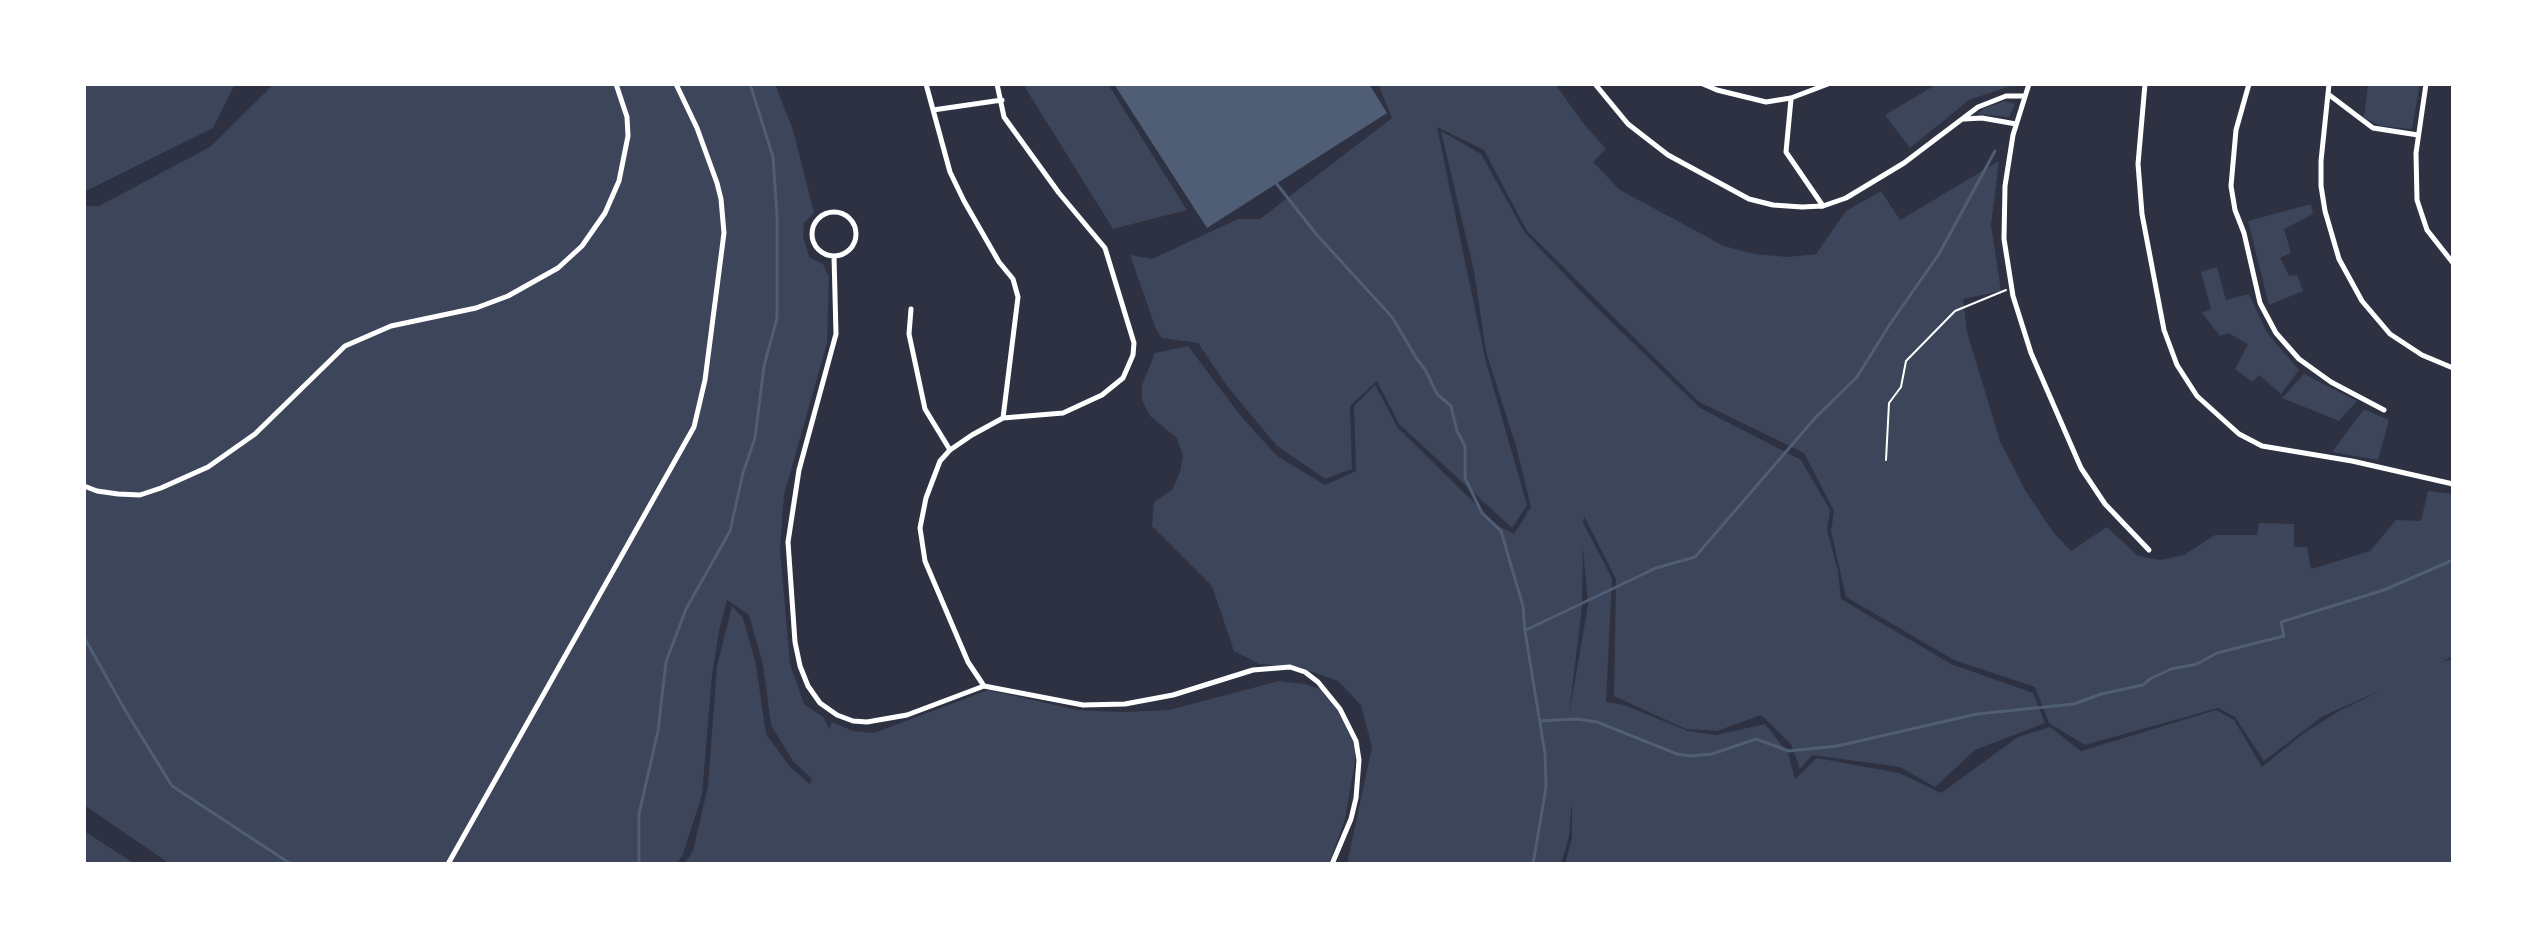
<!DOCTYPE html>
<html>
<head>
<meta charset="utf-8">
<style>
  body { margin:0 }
  #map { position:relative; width:2537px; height:948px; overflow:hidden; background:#2d3142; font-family:"Golos Text",sans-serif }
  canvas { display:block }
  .frame { position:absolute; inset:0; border:86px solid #fff; pointer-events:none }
</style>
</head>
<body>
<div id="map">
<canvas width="2537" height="948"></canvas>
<div class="frame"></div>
</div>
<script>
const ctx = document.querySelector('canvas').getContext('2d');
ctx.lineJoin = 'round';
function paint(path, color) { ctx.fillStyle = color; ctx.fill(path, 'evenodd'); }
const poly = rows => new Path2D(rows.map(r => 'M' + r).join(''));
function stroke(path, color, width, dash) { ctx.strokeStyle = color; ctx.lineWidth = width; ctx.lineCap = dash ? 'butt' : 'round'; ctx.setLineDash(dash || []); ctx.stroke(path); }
paint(poly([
  [84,84,235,84,213,128,86,191],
  [274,84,775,84,793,130,814,213,804,223,803,236,809,257,823,264,829,277,827,343,784,495,782,520,780,550,790,664,804,704,823,717,829,729,832,722,853,731,874,733,988,690,1078,710,1122,712,1169,710,1279,681,1304,684,1321,689,1341,707,1355,741,1355,761,1345,819,1329,864,684,864,693,851,708,786,717,666,732,606,743,618,756,665,766,734,791,768,810,784,812,779,793,761,771,725,763,665,749,615,727,600,719,631,712,675,702,795,683,854,677,864,170,864,84,805,84,206,99,206,210,147],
  [1023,84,1108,84,1187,210,1113,229],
  [1378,84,1555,84,1584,124,1606,149,1593,162,1620,190,1724,246,1754,254,1788,257,1816,254,1846,211,1881,191,1900,220,1999,161,1991,225,2001,291,1963,299,1967,332,2000,441,2025,490,2053,532,2071,551,2107,527,2138,556,2160,560,2184,555,2215,535,2257,535,2259,523,2294,524,2294,547,2307,547,2311,569,2370,551,2396,520,2421,521,2428,491,2453,494,2453,656,2441,662,2453,659,2453,864,1565,864,1572,838,1572,801,1569,836,1561,864,1347,864,1372,747,1361,705,1338,681,1298,667,1259,664,1234,651,1212,586,1152,526,1154,502,1172,490,1180,472,1183,456,1177,438,1150,416,1142,400,1142,385,1155,353,1188,346,1240,415,1277,456,1325,485,1356,471,1354,406,1375,385,1398,428,1497,525,1514,534,1531,507,1516,446,1486,352,1474,271,1441,131,1481,154,1525,233,1594,305,1700,408,1801,460,1830,510,1827,530,1838,571,1841,599,1951,664,2033,693,2045,723,1975,750,1935,787,1900,767,1812,755,1800,769,1791,744,1761,715,1717,731,1686,729,1614,696,1616,579,1584,516,1583,523,1612,578,1606,702,1624,705,1688,731,1716,735,1765,724,1788,753,1795,779,1817,758,1899,773,1941,793,2018,737,2050,727,2081,751,2216,710,2234,720,2262,767,2304,733,2339,711,2384,689,2323,716,2264,761,2235,717,2218,708,2085,745,2049,723,2035,687,1954,660,1846,597,1831,531,1834,511,1804,453,1699,402,1527,231,1484,150,1437,127,1486,362,1527,505,1512,528,1399,424,1377,381,1350,406,1352,469,1325,479,1277,446,1227,386,1198,343,1162,338,1156,329,1130,255,1152,259,1238,219,1260,219,1392,118],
  [1583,547,1588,605,1569,715,1582,606],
  [1937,84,2017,84,1969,100,1910,148,1885,115],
  [2368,84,2420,84,2412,129,2381,126,2364,118],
  [2005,101,2015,104,2009,117,1977,114,1985,108],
  [2311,204,2313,214,2284,229,2291,253,2280,258,2289,276,2297,275,2303,291,2269,305,2248,221],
  [2217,267,2226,300,2249,294,2267,333,2299,370,2281,394,2259,375,2252,382,2235,369,2248,344,2228,333,2220,336,2202,313,2211,309,2201,272],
  [2304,374,2357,401,2339,421,2282,398],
  [2364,409,2389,420,2378,460,2332,452],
  [84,831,135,864,84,864]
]), '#3c4559');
paint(poly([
  [1114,84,1369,84,1387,113,1207,228]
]), '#4f5d75');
stroke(poly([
  [1276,183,1317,235,1392,317,1417,359,1426,371,1437,394,1451,406,1457,431,1465,446,1465,478,1482,513,1501,531,1523,606,1525,631,1545,754,1546,787,1533,864],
  [1526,630,1656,568,1695,557,1816,417,1857,377,1890,324,1939,254,1995,151],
  [84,637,125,710,172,786,291,864],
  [1540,721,1577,719,1597,722,1677,754,1691,756,1712,754,1756,739,1789,751,1837,746,1977,714,2074,704,2101,694,2143,685,2150,679,2171,669,2197,664,2217,653,2284,636,2281,622,2384,590,2453,560],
  [639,864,639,814,658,731,666,662,686,609,730,531,743,473,755,438,764,366,777,318,777,216,773,157,750,84]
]), '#4f5d75', 3);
stroke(poly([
  [1886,460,1889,403,1901,387,1906,361,1955,311,2006,290]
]), '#fff', 2);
stroke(poly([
  [926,84,950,172,964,201,999,262,1013,279,1018,297,1003,418],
  [1595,84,1628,124,1668,155,1749,199,1773,205,1802,207,1823,206,1846,198,1904,163,1978,107,2006,96,2024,96],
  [1703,84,1717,90,1766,102,1791,98,1828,84],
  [2029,84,2013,135,2005,186,2004,239,2013,296,2031,353,2081,468,2105,504,2149,550],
  [2145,84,2138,164,2142,214,2164,330,2177,365,2197,396,2239,434,2262,446,2352,461,2453,484],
  [2249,84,2236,130,2231,186,2235,210,2244,233,2260,303,2276,333,2299,359,2331,382,2384,410],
  [2329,84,2321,161,2321,186,2325,211,2339,259,2362,301,2390,334,2422,355,2453,368],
  [2426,84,2416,153,2417,200,2427,230,2453,263],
  [2328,94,2373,128,2418,135],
  [1791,99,1786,152,1823,206],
  [933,110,1002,100],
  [1964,119,1982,118,2016,124],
  '812 234a22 22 0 1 1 44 0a22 22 0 1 1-44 0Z',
  [834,256,836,334,799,470,788,542,795,642,800,666,808,686,820,703,837,715,853,721,867,722,907,715,984,686,1083,705,1125,704,1173,695,1253,670,1290,667,1305,672,1318,682,1340,709,1356,741,1359,760,1356,798,1351,819,1332,864],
  [911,309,909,334,925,409,950,450],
  [84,486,97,491,118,494,140,495,161,488,208,467,255,434,345,346,391,326,476,308,508,296,558,268,582,246,605,213,619,181,628,136,627,117,616,84],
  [984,686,968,662,925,561,920,528,926,498,940,461,950,450,972,435,1003,418,1063,413,1102,395,1123,378,1133,355,1134,343,1105,248,1059,193,1004,117,997,84],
  [448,864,694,427,705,380,724,233,721,199,717,183,697,128,676,84]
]), '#fff', 5);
</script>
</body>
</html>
